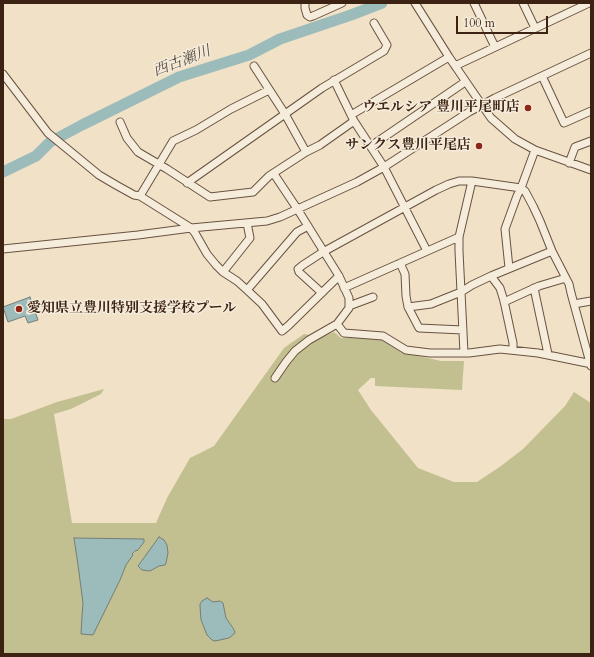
<!DOCTYPE html>
<html>
<head>
<meta charset="utf-8">
<style>
  body { margin:0 }
  #map { position:relative; width:594px; height:657px; overflow:hidden; background:#f1e1c7; font-family:Cardo,serif }
  canvas { display:block }
  .frame { position:absolute; inset:0; border:4px solid #3b2213; pointer-events:none }
  .scale { position:absolute; left:456px; top:16px; width:92px; height:18px; box-sizing:border-box; border:2px solid #3b2213; border-top:0; padding-left:5px; font-size:12px; line-height:14px; white-space:nowrap; color:#3b2213; -webkit-text-stroke:3px #f6ecdb; paint-order:stroke }
</style>
</head>
<body>
<div id="map">
<canvas width="594" height="657"></canvas>
<div class="frame"></div>
<div class="scale">100 m</div>
</div>
<script>
const ctx = document.querySelector('canvas').getContext('2d');
ctx.lineJoin = 'round';
function paint(path, color) { ctx.fillStyle = color; ctx.fill(path, 'evenodd'); }
const poly = rows => new Path2D(rows.map(r => 'M' + r).join(''));
function stroke(path, color, width, dash) { ctx.strokeStyle = color; ctx.lineWidth = width; ctx.lineCap = dash ? 'butt' : 'round'; ctx.setLineDash(dash || []); ctx.stroke(path); }
function label(font, color, halo, rows, align = 'center') {
  ctx.font = font + ' Cardo,"Noto Serif JP",serif'; ctx.lineWidth = 3; ctx.setLineDash([]); ctx.textBaseline = 'middle'; ctx.strokeStyle = halo; ctx.fillStyle = color; for (const [text, x, y, turn = 0] of rows) {
    ctx.save(); ctx.translate(x, y); ctx.rotate((+turn || 0) * Math.PI / 180); ctx.textAlign = isNaN(turn) ? turn : align; if (halo) ctx.strokeText(text, 0, 0); ctx.fillText(text, 0, 0); ctx.restore();
  }
}
paint(poly([
  [334,332,341,338,380,338,401,352,441,361,464,361,462,390,375,386,375,378,371,378,358,390,371,410,418,468,454,482,477,482,501,466,523,449,565,406,574,392,591,403,591,654,3,654,3,419,11,419,57,402,104,389,101,394,71,409,54,414,72,523,156,523,167,498,190,458,214,446,284,348,304,334,322,337]
]), '#c2c090');
const water = poly([
  [30,297,38,320,28,323,25,316,8,322,3,307,30,297],
  [159,537,164,540,167,545,168,553,166,563,165,565,159,566,150,571,142,570,138,566,159,537],
  [74,538,144,539,144,542,137,551,136,550,132,554,133,555,126,565,120,580,93,635,81,634,82,616,83,603,78,565,74,538],
  [207,598,213,602,220,601,223,603,226,618,233,628,235,632,234,634,229,638,215,641,212,640,207,635,201,620,200,606,200,604,202,601,207,598]
]);
paint(water, '#9bbcba');
stroke(water, '#757e77', 1);
stroke(poly([
  [3,172,36,156,50,142,82,125,179,77,249,55,280,39,351,15,382,3]
]), '#9bbcba', 11);
const minor = poly([
  [305,3,305,8,307,15,310,17,313,16,342,3],
  [415,3,449,57,475,95,491,118,515,139,535,150,591,170],
  [474,3,495,47],
  [523,3,535,28],
  [254,66,285,114,306,152],
  [455,66,589,3],
  [3,74,48,133,99,175,116,185,134,195,140,196,191,228,195,233,207,254,216,265,223,272,237,281,247,290,297,232,308,226],
  [542,76,564,123,591,111],
  [334,80,354,121,384,167,427,251],
  [351,115,449,57],
  [120,122,127,138,138,152,167,169,210,197,253,192,269,176,306,152,320,145,354,121],
  [371,146,465,82],
  [535,150,521,188,525,191,533,206,540,221,552,251,569,284,571,293,589,359,590,364],
  [569,163,575,147,591,141],
  [274,174,298,210,339,276,349,298,349,308,337,324,309,340,295,351,286,362,275,378],
  [187,183,322,88,384,51,387,45,374,23],
  [140,196,173,141,196,130,231,109,269,90],
  [3,249,138,235,191,228,267,221,280,217,357,182,384,167,469,112,495,98,591,53],
  [400,263,405,274,406,296,408,307,419,328,463,330],
  [223,272,250,238,247,223],
  [491,276,500,288,504,301,513,343,513,350],
  [344,288,459,237],
  [534,288,548,354],
  [247,290,262,304,282,331,288,326,339,276],
  [322,293,299,272,298,269,303,265,323,252,436,190,449,184,459,181,472,181,521,188,517,196,505,229,509,268],
  [504,302,539,286,566,278],
  [574,304,591,301],
  [349,306,373,297],
  [408,307,431,304,461,292,472,285,491,276,552,251],
  [337,324,344,333,383,336,406,350,430,353,469,353,500,349,538,353,587,363,590,364,591,366],
  [464,353,459,251,459,237,472,181]
]);
stroke(minor, '#685240', 9);
stroke(minor, '#f6ecdb', 7);
for (const [x, y, r, color] of [
  [528,108,4,"#8f2418"],
  [479,146,4,"#8f2418"],
  [19,309,4,"#8f2418"]
]) { const dot = new Path2D(); dot.arc(x, y, r, 0, 2 * Math.PI); ctx.fillStyle = color; ctx.fill(dot); stroke(dot, '#f6ecdb', 1.5); }
label('bold 14px', '#3b2213', '#f6ecdb', [
  ["ウエルシア 豊川平尾町店",520,108],
  ["サンクス豊川平尾店",471,146],
  ["愛知県立豊川特別支援学校プール",27,309,"left"]
], 'right');
label('italic 15px', '#585045', '#f6ecdb', [
  ["西古瀬川",182,62,-21]
]);
</script>
</body>
</html>
